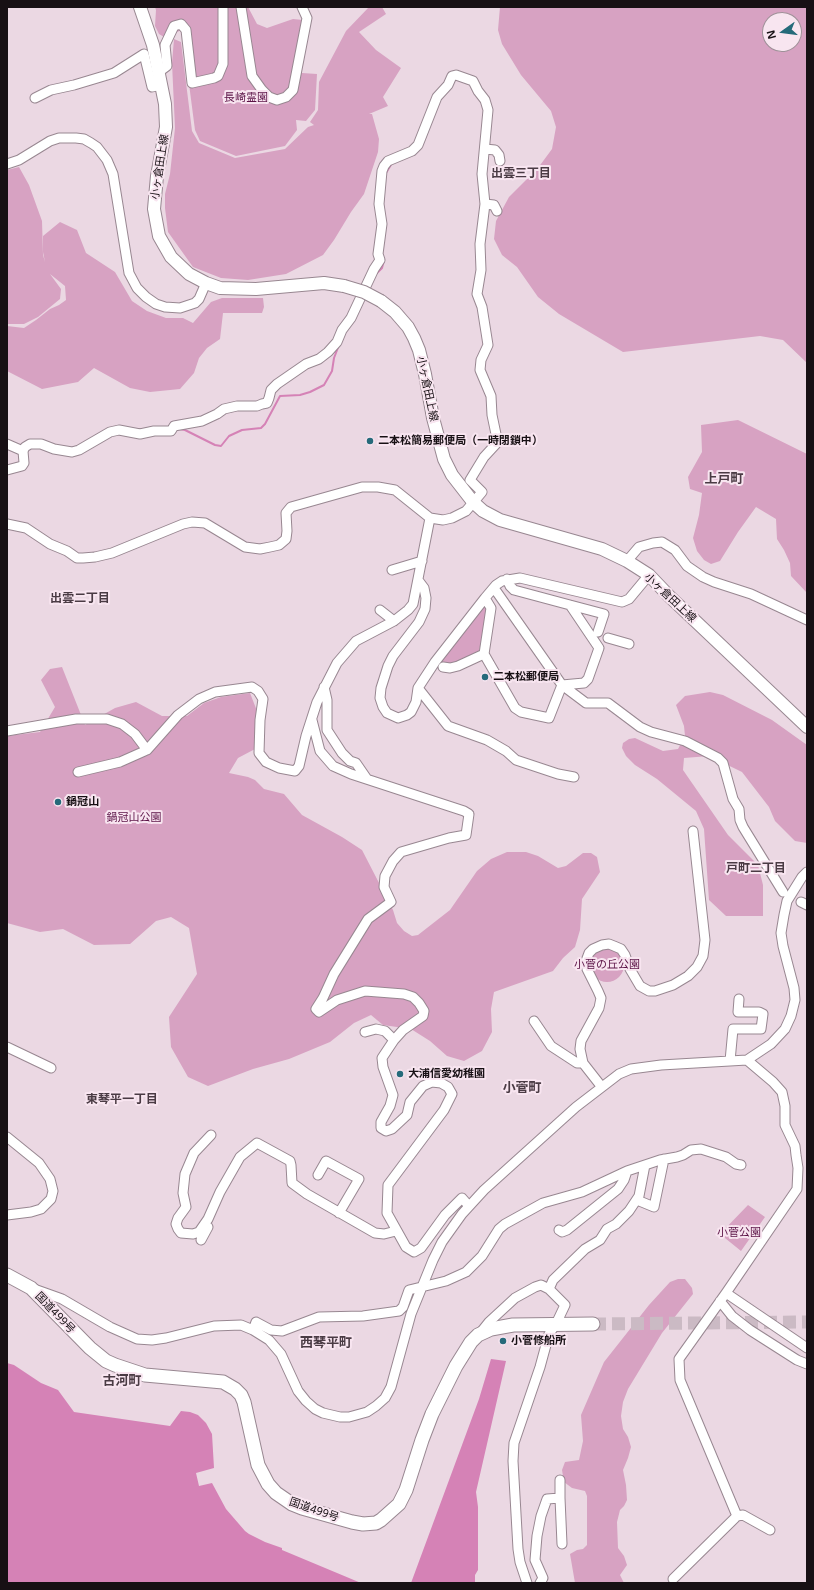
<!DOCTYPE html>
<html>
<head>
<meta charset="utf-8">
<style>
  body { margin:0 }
  #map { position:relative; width:814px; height:1590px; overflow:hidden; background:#ebd8e3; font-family:"Noto Sans",sans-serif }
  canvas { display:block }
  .frame { position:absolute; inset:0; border:8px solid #171014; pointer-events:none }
  .north { position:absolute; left:762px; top:12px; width:40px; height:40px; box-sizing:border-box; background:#f8e5f0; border:1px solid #9e9098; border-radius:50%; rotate:256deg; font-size:11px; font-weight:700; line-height:16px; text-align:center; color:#171014 }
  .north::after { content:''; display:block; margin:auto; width:14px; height:18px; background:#256a7a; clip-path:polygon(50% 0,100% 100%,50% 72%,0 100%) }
</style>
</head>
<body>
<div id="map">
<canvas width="814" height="1590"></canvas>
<div class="frame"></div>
<div class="north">N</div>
</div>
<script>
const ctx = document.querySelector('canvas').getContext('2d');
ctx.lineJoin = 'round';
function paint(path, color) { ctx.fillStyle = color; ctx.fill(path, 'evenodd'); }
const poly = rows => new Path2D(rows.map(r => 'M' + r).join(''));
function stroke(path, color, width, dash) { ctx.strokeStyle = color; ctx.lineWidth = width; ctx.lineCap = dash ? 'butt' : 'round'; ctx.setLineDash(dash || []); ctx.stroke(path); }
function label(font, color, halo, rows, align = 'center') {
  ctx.font = font + ' "Noto Sans","Noto Sans JP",sans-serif'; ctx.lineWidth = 4; ctx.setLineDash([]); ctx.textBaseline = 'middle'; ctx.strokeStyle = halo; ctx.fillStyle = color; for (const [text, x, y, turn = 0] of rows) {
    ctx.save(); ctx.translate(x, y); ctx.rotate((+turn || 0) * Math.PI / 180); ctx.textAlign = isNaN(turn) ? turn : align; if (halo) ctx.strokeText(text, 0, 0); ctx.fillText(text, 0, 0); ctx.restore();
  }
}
paint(poly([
  [155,7,248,7,257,24,267,28,293,19,303,20,292,69,302,73,317,74,315,110,306,121,296,120,297,130,285,146,236,156,200,141,195,130,182,30,164,37,159,34,155,26,156,10],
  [369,7,382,7,386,14,359,32,376,50,401,68,383,97,388,106,369,114,372,114,379,139,378,152,364,194,351,212,334,240,323,255,286,274,248,280,221,278,193,267,168,232,165,208,165,194,170,174,175,128,172,63,174,39,181,42,192,131,199,143,235,158,285,149,308,127,314,125,310,122,318,110,319,82,346,31],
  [500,7,807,7,807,363,783,340,760,336,623,352,559,314,538,297,517,267,502,255,494,239,496,221,509,197,538,168,552,149,556,127,551,111,521,75,502,44,498,30],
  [770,20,794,20,794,44,770,44],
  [19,167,29,185,42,221,43,255,45,262,43,252,43,236,60,222,77,230,86,253,115,272,132,301,147,311,166,318,183,318,193,323,211,302,222,298,263,298,264,307,262,313,223,313,220,339,207,348,199,358,194,373,180,389,150,392,130,388,94,368,78,382,42,389,7,371,7,326,24,328,36,320,50,309,59,305,66,300,65,286,50,274,61,289,60,299,38,317,24,324,7,324,7,170],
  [738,420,807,454,807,593,791,576,790,563,784,550,777,539,776,519,756,507,738,532,720,561,711,564,704,560,697,551,693,538,699,515,702,493,690,489,688,477,702,452,701,425],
  [485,605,487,609,479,652,455,665,445,664,441,662],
  [62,667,85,725,115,708,136,702,162,716,187,716,204,703,221,697,250,693,257,711,255,749,238,758,229,773,248,777,255,780,264,789,284,794,302,815,342,837,362,850,393,910,397,923,404,931,412,936,418,935,450,910,477,871,491,859,507,852,526,852,538,856,558,868,566,866,583,853,591,853,597,857,600,872,582,899,580,930,575,947,563,958,553,971,494,992,491,1009,492,1032,482,1051,464,1061,447,1056,430,1041,411,1029,383,1025,371,1015,354,1023,330,1042,289,1059,253,1069,208,1086,188,1077,171,1047,169,1017,197,974,189,928,171,917,156,921,130,944,94,945,63,929,40,932,7,923,7,736,40,732,55,707,41,680,50,669],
  [710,692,723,695,772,720,807,745,807,843,795,841,775,821,769,807,742,772,709,756,684,758,683,770,728,835,758,865,763,885,763,916,726,916,709,900,704,829,696,811,657,779,635,765,626,756,622,748,623,743,629,739,635,738,663,751,678,749,685,736,684,726,676,705,685,696],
  '590 965a17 17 0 1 1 34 0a17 17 0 1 1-34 0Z',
  [748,1205,765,1217,741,1251,720,1234],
  [678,1279,685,1279,692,1288,693,1294,662,1333,628,1389,623,1402,621,1416,623,1429,628,1437,631,1447,628,1458,623,1470,626,1485,627,1500,624,1506,620,1510,617,1522,618,1548,624,1556,627,1565,620,1575,624,1583,575,1583,570,1554,577,1550,583,1549,587,1545,587,1496,585,1491,572,1488,564,1482,562,1470,565,1462,579,1460,583,1441,581,1415,604,1362,649,1305,670,1282]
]), '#d7a2c2');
paint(poly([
  [491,1359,506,1361,476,1492,478,1507,478,1570,475,1575,475,1583,411,1583,479,1399],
  [7,1363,14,1365,41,1383,58,1390,74,1412,170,1426,181,1411,190,1412,198,1415,206,1423,212,1434,214,1468,196,1473,199,1486,212,1483,226,1509,245,1531,249,1534,265,1542,282,1548,282,1550,361,1583,7,1583]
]), '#d582b6');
stroke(poly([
  [386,173,392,163],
  [377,273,382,268,384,260],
  [179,429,185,430,215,445,221,446,229,436,242,430,261,428,265,424,280,396,300,395,310,392,324,385,332,371,334,358,339,345]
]), '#d582b6', 2);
stroke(poly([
  [593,1324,807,1322]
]), '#cbbac4', 13, [13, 6]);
const minor = poly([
  [241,7,252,76,262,90,269,97,277,100,286,97,293,90,307,18,302,7],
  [159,72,167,66,165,45,174,26,181,24,186,30,192,83,214,78,218,76,223,64,223,7],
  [35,98,51,90,74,85,114,73,144,54,152,87,161,85],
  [485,149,495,150,499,155,500,161],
  [7,164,19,160,50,141,59,138,76,138,84,139,91,143,97,147,107,160,113,174,129,273,137,288,146,297,156,304,165,307,180,308,195,303,199,299,206,283],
  [485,204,494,205,497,211],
  [7,444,23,451],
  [7,470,22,466,24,463,23,451,25,447,30,444,41,444,54,449,72,452,79,450,110,432,119,430,140,434,154,431,171,431,174,426,202,421,217,414,224,409,237,406,257,406,262,404,267,403,269,398,271,390,277,384,306,364,319,359,328,352,337,342,342,330,351,318,374,269,380,260,378,254,382,224,379,204,382,171,384,166,388,161,412,151,418,145,437,97,448,85,452,76,456,75,473,81,478,91,485,100,488,110,482,174,485,204,480,244,481,270,477,294,482,307,488,345,481,360,480,370,491,396,492,415,497,439,496,444,484,457,470,480,482,492,466,511,452,518,443,520,430,518,395,490,378,487,362,487,291,507,286,513,287,531,286,539,279,545,270,547,260,549,245,547,205,523,192,522,183,524,112,553,95,557,83,558,77,558,67,551,50,544,26,528,7,524],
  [627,561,639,547,653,543,662,542,675,550,687,566,703,577,714,582,751,594,807,620],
  [392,570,422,561],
  [507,579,510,586,514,590,570,605,599,648,588,679,584,683,562,685],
  [418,580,424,588,426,598,425,609,419,622,393,656,388,666,381,688,380,698,383,707,387,713,398,718,407,715,411,712,416,702,418,688,435,662,485,598,496,585,502,581,520,578,622,602,629,599,649,575],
  [494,588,562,685,586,703,608,703,640,727,651,732,685,741,718,758,723,763,733,799,739,809,740,820,743,827,783,892],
  [485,598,491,608,484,654,515,708,521,712,549,718,562,685],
  [570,605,604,614,598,632],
  [380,610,394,621],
  [608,638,629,644],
  [443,667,450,668,458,666,484,654],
  [324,687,327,700,327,730,342,753,350,761,356,763,367,779],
  [418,688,448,726,487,740,506,751,516,760,558,774,574,777],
  [312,720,320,751,333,766,351,774,464,811,469,814,466,835,449,838,401,852,393,861,385,876,384,887,391,902,368,919,334,974,323,998,316,1009,319,1012,337,1000,365,991,404,994,413,997,419,1003,424,1011,423,1016,403,1030,394,1040,382,1058,383,1067,393,1095,390,1106,381,1122,381,1128,386,1131,392,1129,407,1115,410,1102,423,1086,432,1082,441,1083,448,1087,452,1094,444,1110,388,1185,387,1213,406,1247,414,1252,421,1248,445,1215,462,1198,469,1206],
  [7,731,76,719,107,719,122,724,135,734,147,750],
  [78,772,120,762,147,750,178,715,199,699,215,692,252,687,258,691,263,699,260,720,259,753,266,762,279,768,295,771,299,766,306,736,317,702,337,663,356,641,394,621,408,610,413,604,430,518],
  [801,902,807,905],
  [534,1021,551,1046,577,1063,583,1063],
  [365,1032,376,1029,385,1031,394,1040],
  [7,1047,51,1068],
  [730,1061,733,1029,761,1029,763,1014,759,1012,738,1012,739,999],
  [601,1086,583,1063,580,1049,581,1041,599,1008,601,998,598,991,587,969,586,961,589,953,593,949,602,945,609,944,614,946,621,949,625,955,630,969,640,986,649,991,655,991,673,985,688,976,697,967,703,956,705,940,693,831],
  [211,1135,194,1153,185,1174,183,1193,186,1207,178,1218,176,1224,178,1229,181,1233,193,1234,199,1232,208,1219,220,1192,240,1157,257,1143,290,1161,291,1165,292,1183,307,1194,375,1233,384,1234,396,1231],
  [7,1137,39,1163,50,1179,53,1191,51,1199,41,1209,31,1212,7,1215],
  [318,1175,326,1161,359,1179,339,1213],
  [637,1200,654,1207,664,1159],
  [559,1230,562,1232,567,1230,618,1189,624,1180,627,1171],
  [201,1240,208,1227],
  [34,1289,62,1299,110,1327,137,1339,152,1340,166,1338,214,1326,241,1325,253,1330,269,1340,281,1354,298,1391,306,1401,315,1409,323,1413,340,1417,349,1417,367,1412,376,1406,385,1398,391,1387,411,1314,433,1260,442,1242,462,1214,484,1190,576,1107,619,1074,631,1069,661,1065,747,1060,771,1044,785,1029,791,1016,795,1000,794,988,783,946,781,933,784,915,787,901,802,877,807,872],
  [549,1289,553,1280,585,1249,600,1240,607,1229,616,1224,629,1211,639,1196,645,1165],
  [726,1293,807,1348],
  [720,1301,732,1316,750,1330,797,1360,807,1364],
  [253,1330,256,1322,271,1330,282,1331,319,1317,363,1316,399,1311,403,1307,409,1290,446,1281,466,1272,482,1256,499,1229,505,1224,543,1203,582,1192,627,1171,660,1160,677,1157,683,1155,691,1150,701,1149,726,1157,736,1164,741,1165],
  [481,1332,489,1322,515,1298,535,1287,541,1285,549,1289,565,1305,556,1324,549,1334,540,1367,514,1443,513,1461,518,1549,520,1562,527,1583],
  [560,1498,562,1544],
  [737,1516,743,1515,770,1530],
  [673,1579,737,1516,680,1380,679,1359,726,1293,797,1189,798,1168,796,1155,795,1146,785,1125,785,1106,782,1092,773,1082,747,1060],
  [540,1583,543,1578,535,1560,537,1536,541,1516,547,1499,560,1498,560,1480]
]);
const major = poly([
  [140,7,153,45,165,104,166,127,157,176,154,209,159,236,171,257,189,274,206,283,220,288,256,289,324,283,344,286],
  [381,301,395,312,408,327,414,338,419,350,425,374,433,418,444,459,452,475,473,502,483,511,500,520,602,549,627,561,649,575,669,596,807,727]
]);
const highway = poly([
  [7,1275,31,1288,90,1348,106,1361,115,1365,145,1375,223,1382,235,1389,241,1395,244,1402,258,1465,268,1484,276,1493,292,1504,302,1508,352,1522,363,1524,376,1523,381,1520,399,1504,406,1490,422,1440,432,1414,456,1366,471,1342,478,1335,491,1329,513,1325,593,1324]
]);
stroke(minor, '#988791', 11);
stroke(major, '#988791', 14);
stroke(highway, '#988791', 15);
stroke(minor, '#fff', 9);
stroke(major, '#fff', 12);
stroke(highway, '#fff', 13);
const majorBridge = poly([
  [344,286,364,292,381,301]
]);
stroke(majorBridge, '#988791', 14, []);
stroke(majorBridge, '#fff', 12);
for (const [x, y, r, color] of [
  [370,441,4,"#256a7a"],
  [485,677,4,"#256a7a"],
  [58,802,4,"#256a7a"],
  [400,1074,4,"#256a7a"],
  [503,1341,4,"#256a7a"]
]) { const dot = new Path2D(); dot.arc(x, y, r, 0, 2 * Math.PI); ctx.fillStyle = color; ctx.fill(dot); stroke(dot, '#f8e5f0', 1.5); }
label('11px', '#5b1246', '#f8e5f0', [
  ["長崎霊園",246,98],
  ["鍋冠山公園",134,818],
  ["小菅の丘公園",607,965],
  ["小菅公園",739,1233]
]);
label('11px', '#171014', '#f8e5f0', [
  ["小ヶ倉田上線",160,167,-81],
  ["小ヶ倉田上線",427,389,78],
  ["小ヶ倉田上線",670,598,43],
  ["国道499号",55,1313,46],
  ["国道499号",314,1510,19]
]);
label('bold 11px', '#171014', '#f8e5f0', [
  ["二本松簡易郵便局（一時閉鎖中）",378,441],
  ["二本松郵便局",493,677],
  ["鍋冠山",66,802],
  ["大浦信愛幼稚園",408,1074],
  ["小菅修船所",511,1341]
], 'left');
label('bold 12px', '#4a3b44', '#f8e5f0', [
  ["出雲三丁目",521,174],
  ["出雲二丁目",80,599],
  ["戸町二丁目",756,869],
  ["東琴平一丁目",122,1100]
]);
label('bold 13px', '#4a3b44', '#f8e5f0', [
  ["上戸町",724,479],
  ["小菅町",522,1088],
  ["西琴平町",326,1343],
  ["古河町",122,1381]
]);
</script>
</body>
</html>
